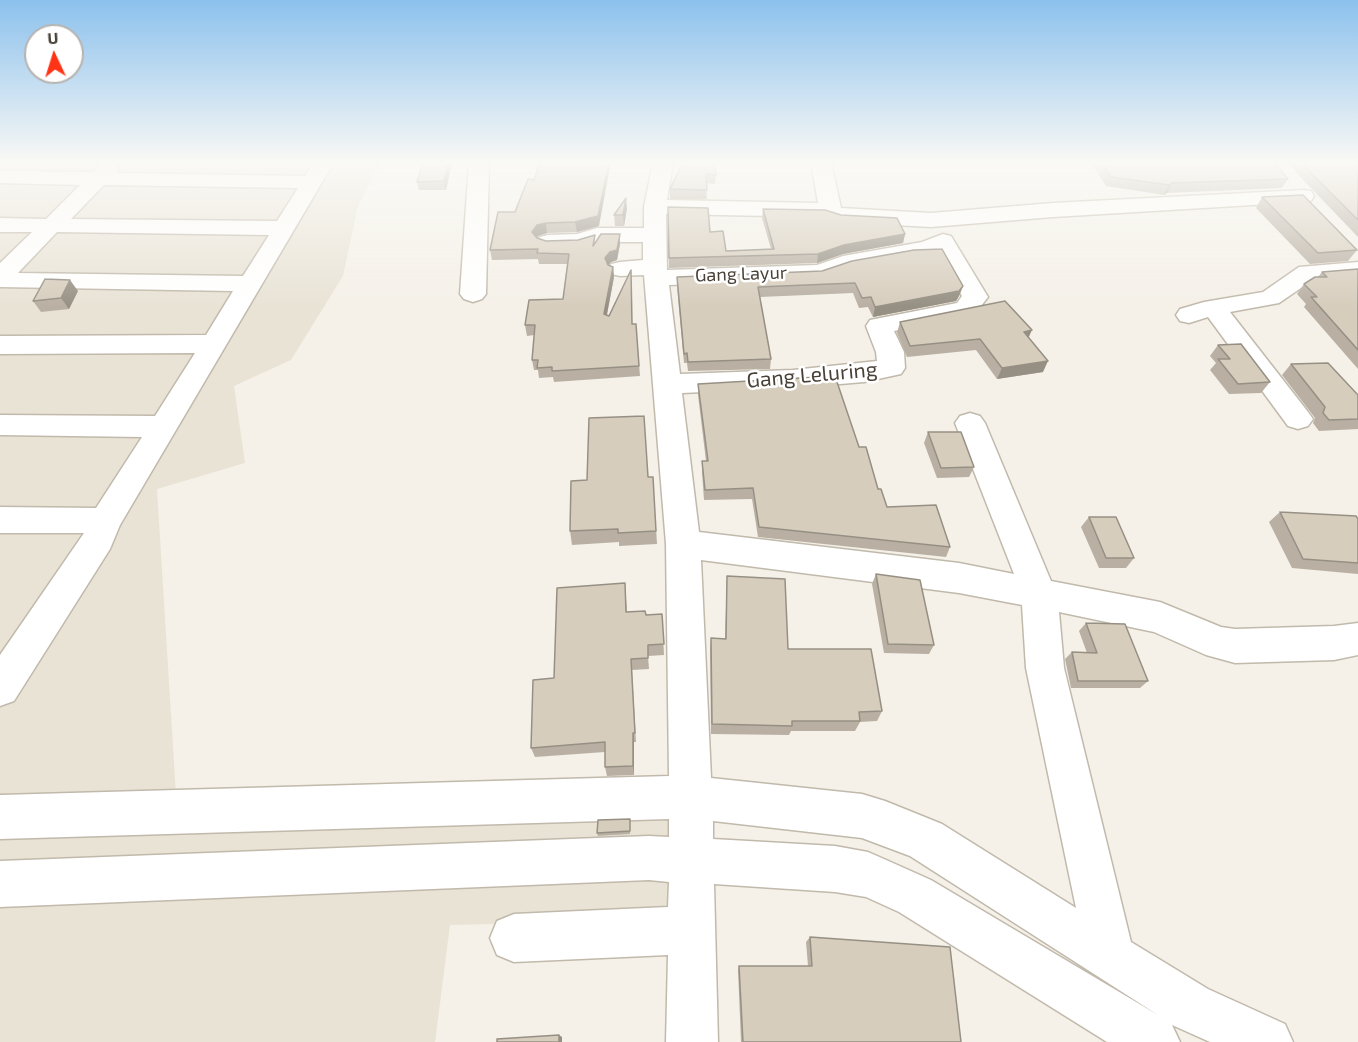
<!DOCTYPE html>
<html>
<head>
<meta charset="utf-8">
<style>
  body { margin:0 }
  #map { position:relative; width:1358px; height:1042px; overflow:hidden; background:#f5f1e9; font-family:"Exo 2",sans-serif }
  canvas { display:block }
  .north { position:absolute; left:24px; top:24px; width:60px; height:60px; box-sizing:border-box; background:#fff; border:2px solid #b6b3af; border-radius:50%; rotate:356deg; font-size:16px; font-weight:700; line-height:24px; text-align:center; color:#494137 }
  .north::after { content:''; display:block; margin:auto; width:21px; height:27px; background:#ff3416; clip-path:polygon(50% 0,100% 100%,50% 72%,0 100%) }
</style>
</head>
<body>
<div id="map">
<canvas width="1358" height="1042"></canvas>
<div class="north">U</div>
</div>
<script>
const ctx = document.querySelector('canvas').getContext('2d');
ctx.lineJoin = 'round';
function paint(path, color) { ctx.fillStyle = color; ctx.fill(path, 'evenodd'); }
const poly = rows => new Path2D(rows.map(r => 'M' + r).join(''));
function stroke(path, color, width, dash) { ctx.strokeStyle = color; ctx.lineWidth = width; ctx.lineCap = dash ? 'butt' : 'round'; ctx.setLineDash(dash || []); ctx.stroke(path); }
function label(font, color, halo, rows, align = 'center') {
  ctx.font = font + ' "Exo 2",sans-serif'; ctx.lineWidth = 5; ctx.setLineDash([]); ctx.textBaseline = 'middle'; ctx.strokeStyle = halo; ctx.fillStyle = color; for (const [text, x, y, turn = 0] of rows) {
    ctx.save(); ctx.translate(x, y); ctx.rotate((+turn || 0) * Math.PI / 180); ctx.textAlign = isNaN(turn) ? turn : align; if (halo) ctx.strokeText(text, 0, 0); ctx.fillText(text, 0, 0); ctx.restore();
  }
}
paint(poly([
  [0,162,381,162,358,206,343,276,291,360,234,386,245,463,157,489,178,827,673,790,673,920,450,925,435,1042,0,1042]
]), '#e9e3d6');
const minor = poly([
  [109,162,116,164,119,168,116,173,305,176,314,162,334,162,120,525,110,549,14,701,0,706,0,655,84,533,0,533,0,507,96,508,142,437,0,435,0,415,155,416,195,353,0,354,0,336,206,335,233,291,0,287,0,263,32,232,0,232,0,218,46,219,80,185,0,183,0,171,93,172,102,164,109,162],
  [104,185,298,188,277,221,71,219,104,185],
  [57,232,269,235,243,276,18,273,57,232],
  [469,162,489,162,486,294,482,299,473,302,464,299,460,294,469,162],
  [653,162,673,162,667,200,818,203,811,162,831,162,841,208,931,213,1053,203,1303,190,1311,191,1314,196,1311,201,1303,202,1053,217,931,227,839,222,824,217,666,214,667,270,817,265,843,256,922,242,943,234,951,236,988,297,974,315,894,331,904,352,905,368,901,374,864,382,793,388,682,393,699,532,959,563,1014,574,955,423,960,416,970,413,980,416,985,423,1051,581,1160,602,1221,627,1235,629,1334,626,1358,623,1358,655,1334,660,1235,663,1206,655,1154,632,1059,612,1064,668,1131,942,1208,989,1285,1024,1293,1042,1210,1042,1172,1025,1180,1042,1107,1042,899,912,866,897,835,892,714,884,718,1042,666,1042,668,955,514,962,497,955,490,938,497,921,514,914,668,907,669,882,649,880,0,907,0,861,649,836,669,837,669,819,0,839,0,795,669,776,666,544,644,275,620,276,611,274,608,269,611,264,620,262,643,260,643,242,599,242,579,248,548,249,540,247,536,242,540,237,548,235,577,234,597,228,644,228,644,207,653,162],
  [938,252,962,296,957,303,870,320,866,326,876,352,877,361,793,370,680,374,669,285,820,279,849,269,938,252],
  [701,560,959,593,1022,605,1026,668,1076,908,942,824,885,801,862,794,711,778,701,560],
  [713,821,862,838,910,856,1158,1015,931,880,884,859,868,852,835,846,713,839,713,821],
  [1358,262,1358,276,1314,279,1279,303,1230,312,1308,412,1313,419,1308,426,1298,429,1288,426,1208,317,1189,323,1180,321,1176,315,1180,309,1204,302,1263,292,1299,267,1358,262]
]);
stroke(minor, '#c1b9ab', 3);
paint(minor, '#fff');
paint(poly([
  [423,162,452,162,446,190,419,190,417,182],
  [683,162,716,175,715,184,706,183,707,199,670,199,670,189],
  [1091,162,1274,162,1288,179,1282,188,1167,193,1164,195,1106,186],
  [1286,162,1358,162,1358,237],
  [1262,197,1357,250,1348,261,1310,264,1256,208],
  [668,207,710,232,726,251,771,249,762,218,763,209,905,234,903,243,843,254,817,263,669,268],
  [627,208,624,226,615,226,614,215],
  [515,212,599,226,577,232,547,233,538,236,536,238,546,241,595,242,620,244,617,260,611,262,608,265,613,267,614,277,607,315,609,316,632,280,632,324,636,324,640,376,554,382,553,377,539,378,538,370,534,370,532,360,534,335,527,336,525,325,563,299,567,264,539,264,538,259,492,260,490,250],
  [1358,269,1358,369,1304,307,1306,304,1297,294,1304,284,1318,277,1322,272],
  [677,277,963,286,959,296,956,301,873,317,868,307,859,308,853,293,760,297,771,359,770,369,688,371,687,363,684,363,677,287],
  [78,291,69,309,41,312,33,301],
  [900,322,1029,338,1043,372,997,379,976,350,907,357,897,333],
  [1218,345,1270,382,1261,393,1229,394,1210,370,1216,363,1210,356],
  [1291,364,1358,395,1358,429,1319,431,1313,423,1315,418,1282,375],
  [698,384,859,447,887,507,950,547,946,557,758,537,752,499,704,500,702,472,702,461,706,461,698,395],
  [928,432,974,467,969,477,937,478,924,443],
  [648,477,653,477,657,544,619,546,619,542,572,545,570,531],
  [1280,512,1358,519,1358,574,1292,568,1269,522],
  [1089,517,1134,558,1126,568,1099,568,1081,527],
  [876,574,934,645,929,654,884,653,872,584],
  [727,576,788,649,882,711,877,721,860,722,855,731,791,731,789,735,711,734,710,649,711,638,725,639],
  [625,583,627,612,646,615,662,614,664,655,648,656,649,669,632,670,636,742,634,742,634,775,607,776,605,767,605,752,535,757,531,748],
  [1086,623,1148,681,1140,688,1071,688,1065,659,1072,652,1087,653,1079,631],
  [630,819,630,834,598,836,597,833],
  [810,937,961,1042,741,1042,738,970,739,966,808,966,806,942]
]), '#b9b0a3');
paint(poly([
  [448,162,452,162,446,190,444,181],
  [609,162,611,162,599,226,577,232,575,222],
  [1172,183,1167,193,1164,195,1169,185],
  [626,198,627,208,624,226,623,215],
  [546,223,547,233,538,236,534,242,532,232,537,225],
  [620,234,620,244,617,260,611,262,606,268,605,258],
  [905,234,903,243,843,254,817,263,818,254,844,245],
  [613,267,614,277,605,324,604,314],
  [70,280,78,291,69,309,61,298],
  [963,286,959,296,956,301,873,317,875,307],
  [1032,330,1027,341,1024,332],
  [1048,361,1043,372,997,379,1002,368],
  [633,733,634,742,634,775,633,766],
  [559,1035,562,1037,562,1042,559,1042]
]), '#969084');
const building = poly([
  [423,162,448,162,444,181,417,182,423,162],
  [540,162,609,162,598,216,575,222,546,223,537,225,532,232,537,238,546,241,578,240,595,235,593,246,601,234,620,234,617,250,610,252,605,258,608,265,613,267,604,314,609,316,631,270,632,324,636,324,639,366,552,371,552,367,537,368,538,360,532,360,535,325,525,325,529,300,563,299,569,254,537,253,538,249,490,250,498,212,515,212,528,179,534,180,540,162],
  [683,162,714,162,716,175,706,174,707,190,670,189,683,162],
  [1101,162,1274,162,1288,179,1172,183,1169,185,1111,177,1101,162],
  [1300,162,1358,162,1358,220,1300,162],
  [1303,195,1357,250,1318,253,1262,197,1303,195],
  [626,198,623,215,614,215,626,198],
  [668,207,708,208,710,232,723,231,726,251,774,249,763,209,825,210,841,215,897,218,905,234,844,245,818,254,669,258,668,207],
  [942,249,963,286,959,291,875,307,871,297,862,298,855,283,758,287,771,359,688,362,687,353,684,354,677,277,822,271,852,261,914,250,942,249],
  [1358,269,1358,350,1311,297,1317,297,1304,284,1315,277,1327,277,1322,272,1358,269],
  [45,279,70,280,61,298,33,301,45,279],
  [1005,301,1032,330,1024,332,1048,361,1002,368,980,339,910,346,900,322,1005,301],
  [1241,344,1270,382,1238,384,1218,359,1230,359,1218,345,1241,344],
  [1328,363,1358,395,1358,419,1329,420,1323,413,1325,407,1291,364,1328,363],
  [835,376,859,447,866,447,878,489,881,489,887,507,936,505,950,547,759,527,753,488,705,490,702,461,708,461,698,384,835,376],
  [644,416,648,477,653,477,656,531,618,533,618,529,570,531,571,481,587,480,589,418,644,416],
  [928,432,961,432,974,467,941,468,928,432],
  [1280,512,1356,516,1358,519,1358,563,1303,559,1280,512],
  [1089,517,1116,517,1134,558,1106,558,1089,517],
  [876,574,920,580,934,645,888,644,876,574],
  [727,576,785,579,788,649,871,649,882,711,859,712,860,721,792,721,792,726,712,724,711,638,726,639,727,576],
  [625,583,626,612,645,611,646,615,662,614,664,644,648,645,648,658,631,659,635,733,633,733,633,766,605,767,605,742,531,748,533,680,554,678,557,588,625,583],
  [1086,623,1125,624,1148,681,1078,681,1072,652,1097,653,1086,623],
  [630,819,630,831,597,833,598,820,630,819],
  [810,937,950,947,961,1042,743,1042,739,966,812,966,810,937],
  [559,1035,559,1042,497,1042,497,1039,559,1035]
]);
paint(building, '#d7cdbd');
stroke(building, '#969084', 1.5);
const sky = ctx.createLinearGradient(0, 0, 0, 307);
sky.addColorStop(0, '#8cc1ed');
sky.addColorStop(0.53, '#faf9f5');
sky.addColorStop(1, '#faf9f500');
ctx.fillStyle = sky;
ctx.fillRect(0, 0, 1358, 307);
label('18px', '#494137', '#fff', [
  ["Gang Layur",741,274,-2]
]);
label('21px', '#494137', '#fff', [
  ["Gang Leluring",812,375,-5]
]);
</script>
</body>
</html>
